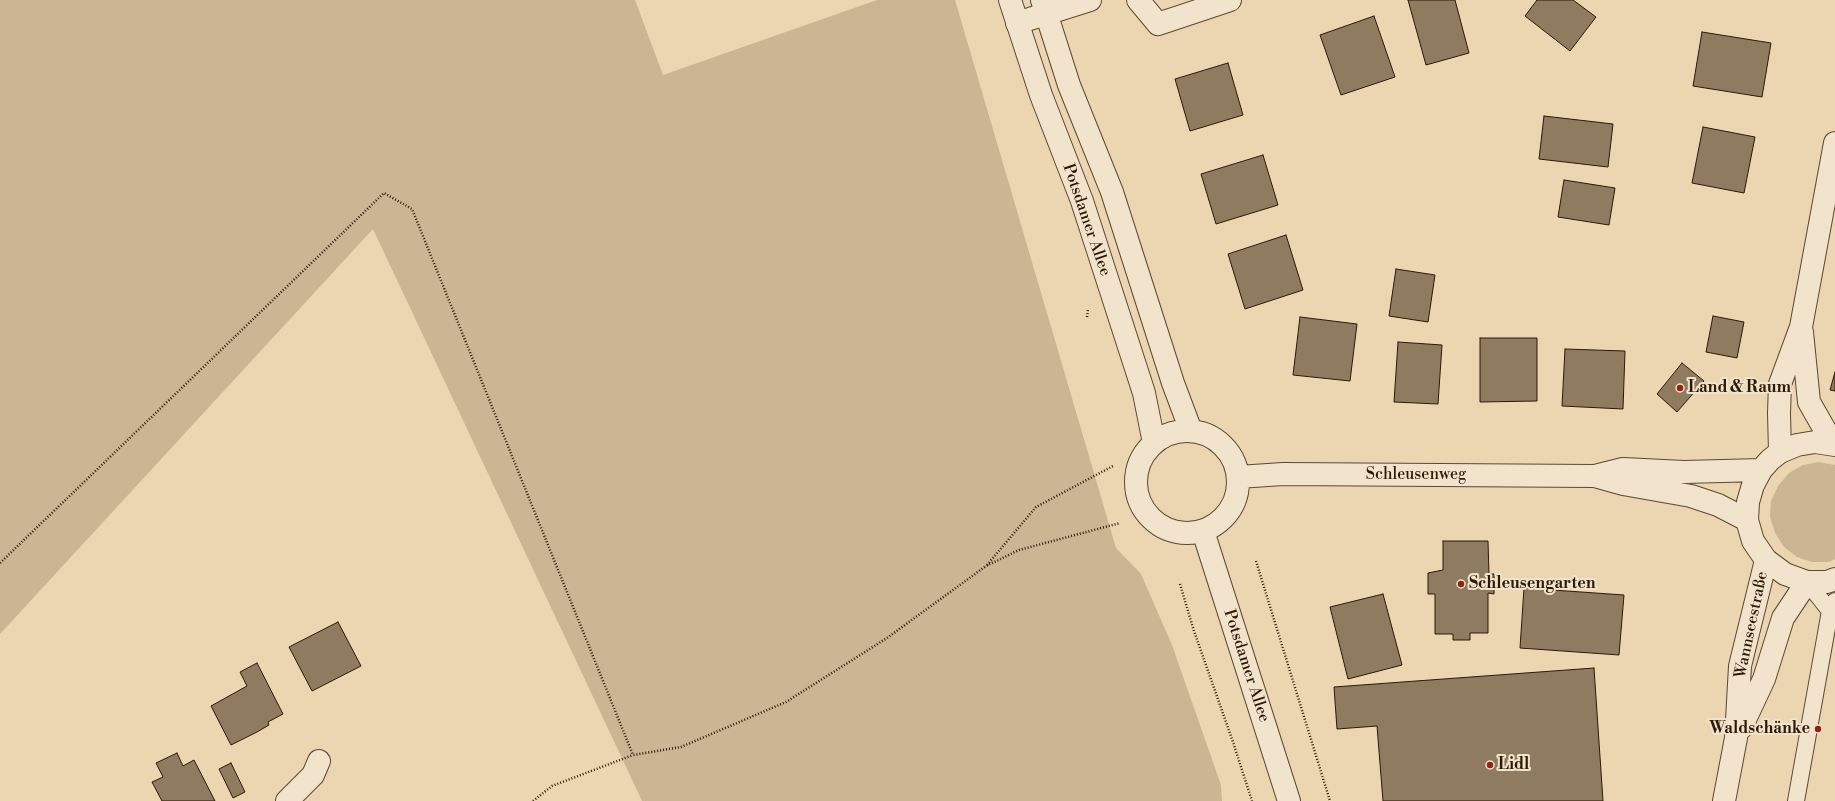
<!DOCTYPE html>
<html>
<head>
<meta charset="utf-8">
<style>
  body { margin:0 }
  canvas { display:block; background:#ebd6b1 }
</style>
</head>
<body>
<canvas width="1835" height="801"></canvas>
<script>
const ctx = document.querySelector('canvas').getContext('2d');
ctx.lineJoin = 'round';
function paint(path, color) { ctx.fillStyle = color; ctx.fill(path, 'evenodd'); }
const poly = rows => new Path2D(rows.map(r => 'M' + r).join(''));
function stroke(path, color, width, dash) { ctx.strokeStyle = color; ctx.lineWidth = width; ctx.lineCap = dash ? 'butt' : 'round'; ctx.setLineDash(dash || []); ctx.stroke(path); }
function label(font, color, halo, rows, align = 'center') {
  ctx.font = font + ' "Libre Bodoni",serif'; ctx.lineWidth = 4; ctx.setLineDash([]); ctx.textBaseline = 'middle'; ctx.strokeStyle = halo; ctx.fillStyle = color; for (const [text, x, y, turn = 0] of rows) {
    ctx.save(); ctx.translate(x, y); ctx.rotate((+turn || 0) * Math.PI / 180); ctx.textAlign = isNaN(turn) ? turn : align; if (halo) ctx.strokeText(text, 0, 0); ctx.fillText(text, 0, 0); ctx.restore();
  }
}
paint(poly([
  [0,0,635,0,663,75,877,0,955,0,1116,548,1141,574,1172,645,1221,785,1222,801,642,801,373,229,0,634],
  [1819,462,1835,465,1835,559,1829,562,1812,562,1797,557,1784,547,1775,533,1770,517,1771,501,1778,486,1789,473,1803,465]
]), '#cbb694');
const building = poly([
  [1408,0,1455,0,1469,53,1426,65,1408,0],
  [1537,0,1573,0,1596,17,1570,51,1525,16,1537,0],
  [1374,16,1395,77,1341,95,1320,35,1374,16],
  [1702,32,1771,43,1762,97,1693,86,1702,32],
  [1228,63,1243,115,1190,131,1175,79,1228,63],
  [1544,116,1613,124,1608,167,1539,159,1544,116],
  [1703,127,1755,137,1744,193,1692,183,1703,127],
  [1263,155,1278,205,1216,224,1201,174,1263,155],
  [1564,180,1615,188,1609,225,1558,217,1564,180],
  [1286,235,1303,290,1245,309,1228,254,1286,235],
  [1396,269,1435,275,1428,322,1389,316,1396,269],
  [1713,316,1744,322,1737,358,1706,352,1713,316],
  [1300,317,1357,324,1350,381,1293,375,1300,317],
  [1480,338,1537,338,1537,401,1480,402,1480,338],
  [1398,342,1442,345,1438,404,1394,402,1398,342],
  [1565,349,1625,351,1623,409,1562,406,1565,349],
  [1682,363,1704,381,1677,412,1657,394,1682,363],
  [1835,372,1835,391,1830,390,1835,372],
  [1443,541,1488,541,1489,574,1494,574,1494,594,1488,593,1488,633,1470,633,1470,640,1453,640,1453,634,1435,634,1435,594,1428,594,1428,573,1443,570,1443,541],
  [1524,588,1624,595,1619,655,1520,648,1524,588],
  [1383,594,1402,665,1348,679,1330,607,1383,594],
  [338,622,361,666,312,691,289,647,338,622],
  [257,663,283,714,268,722,269,725,257,732,231,745,211,706,247,686,240,672,257,663],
  [1594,668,1603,801,1383,801,1377,726,1337,729,1334,687,1594,668],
  [177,753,183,766,194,760,215,801,162,801,152,782,163,777,156,763,177,753],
  [231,763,245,792,233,798,219,769,231,763]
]);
paint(building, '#8f7b5f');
stroke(building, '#2c1906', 1);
const service = poly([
  [1807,582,1830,611],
  [1796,801,1830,611,1835,601]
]);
const minor = poly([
  [1138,0,1158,24,1230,0],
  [1017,23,1090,0],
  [1802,332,1809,402,1833,444],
  [1780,452,1779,413,1780,384,1801,327,1835,143],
  [1741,728,1764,679,1783,618,1807,582],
  [287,801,313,775,319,761],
  [1724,801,1736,738,1740,666,1766,560]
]);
const tertiary = poly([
  [1010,0,1041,95,1082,201,1144,393,1154,443],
  [1042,0,1069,85,1112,192,1173,383,1191,431],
  '1136 482a51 51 0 1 1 102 0a51 51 0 1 1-102 0Z',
  [1835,445,1815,442,1797,445,1780,452,1770,460,1761,470,1753,485,1748,502,1747,520,1753,541,1766,560,1785,574,1807,582,1827,582,1835,579],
  [1238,477,1283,474,1595,476,1623,469,1684,472,1761,470],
  [1598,477,1623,484,1691,496,1718,505,1747,520],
  [1203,531,1289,801]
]);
stroke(service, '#5c4831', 18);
stroke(minor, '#5c4831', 24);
stroke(tertiary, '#5c4831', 24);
stroke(poly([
  [1087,317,1088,309],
  [1256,561,1330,801],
  [0,563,384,193,412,209,633,755,681,747,786,702,887,638,986,566,1019,550,1120,523],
  [987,565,1036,507,1113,466],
  [1180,584,1194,631,1233,742,1252,801],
  [533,801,552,786,633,755]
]), '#2c1906', 2.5, [1, 2]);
stroke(service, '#f2e4cc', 16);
stroke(minor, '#f2e4cc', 22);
stroke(tertiary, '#f2e4cc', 22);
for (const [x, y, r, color] of [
  [1680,388,4,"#8f2418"],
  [1461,584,4,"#8f2418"],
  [1818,729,4,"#8f2418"],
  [1490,765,4,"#8f2418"]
]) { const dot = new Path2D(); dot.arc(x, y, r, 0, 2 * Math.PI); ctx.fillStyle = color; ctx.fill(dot); stroke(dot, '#f2e4cc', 1.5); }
label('16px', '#2c1906', '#f2e4cc', [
  ["Potsdamer Allee",1086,220,71],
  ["Schleusenweg",1416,475],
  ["Wannseestraße",1752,625,-78],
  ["Potsdamer Allee",1246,666,72]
]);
label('bold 16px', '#2c1906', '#f2e4cc', [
  ["Land & Raum",1688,388],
  ["Schleusengarten",1469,584],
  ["Waldschänke",1810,729,"right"],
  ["Lidl",1498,765]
], 'left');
</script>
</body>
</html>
